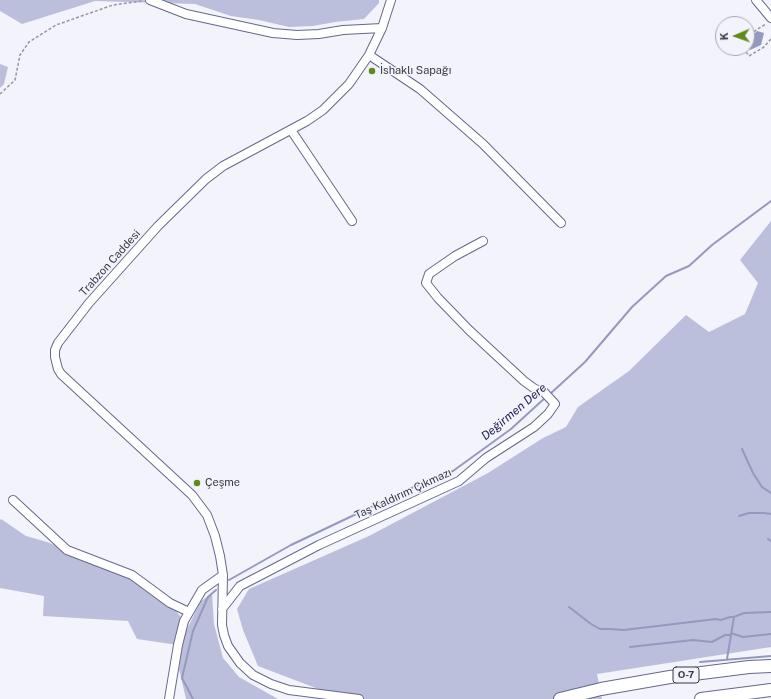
<!DOCTYPE html>
<html>
<head>
<meta charset="utf-8">
<style>
  body { margin:0 }
  #map { position:relative; width:771px; height:699px; overflow:hidden; background:#f2f3fb; font-family:"Public Sans",sans-serif }
  canvas { display:block }
  .north { position:absolute; left:715px; top:16px; width:40px; height:40px; box-sizing:border-box; background:#f2f3fb; border:1px solid #a7a9b3; border-radius:50%; rotate:268deg; font-size:11px; font-weight:700; line-height:16px; text-align:center; color:#373947 }
  .north::after { content:''; display:block; margin:auto; width:14px; height:18px; background:#5f8b1b; clip-path:polygon(50% 0,100% 100%,50% 72%,0 100%) }
</style>
</head>
<body>
<div id="map">
<canvas width="771" height="699"></canvas>
<div class="north">K</div>
</div>
<script>
const ctx = document.querySelector('canvas').getContext('2d');
ctx.lineJoin = 'round';
function paint(path, color) { ctx.fillStyle = color; ctx.fill(path, 'evenodd'); }
const poly = rows => new Path2D(rows.map(r => 'M' + r).join(''));
function stroke(path, color, width, dash) { ctx.strokeStyle = color; ctx.lineWidth = width; ctx.lineCap = dash ? 'butt' : 'round'; ctx.setLineDash(dash || []); ctx.stroke(path); }
function label(font, color, halo, rows, align = 'center') {
  ctx.font = font + ' "Public Sans",sans-serif'; ctx.lineWidth = 3; ctx.setLineDash([]); ctx.textBaseline = 'middle'; ctx.strokeStyle = halo; ctx.fillStyle = color; for (const [text, x, y, turn = 0] of rows) {
    ctx.save(); ctx.translate(x, y); ctx.rotate((+turn || 0) * Math.PI / 180); ctx.textAlign = isNaN(turn) ? turn : align; if (halo) ctx.strokeText(text, 0, 0); ctx.fillText(text, 0, 0); ctx.restore();
  }
}
paint(poly([
  [0,0,379,0,379,3,364,19,335,22,313,26,289,27,259,20,231,16,195,4,95,1,22,24,0,11],
  [0,64,8,67,4,84,0,88],
  [771,221,771,647,597,674,602,699,353,699,334,695,258,666,243,630,237,609,249,589,369,536,488,473,543,438,566,427,578,407,629,371,686,315,709,332,745,314,758,283,740,260],
  [1,519,26,536,47,542,132,575,170,603,184,621,178,645,137,639,128,621,43,616,44,596,0,588,0,520],
  [212,593,214,624,223,658,239,677,278,699,186,699,179,669,183,637,201,601]
]), '#bbbfdc');
paint(poly([
  [757,31,764,33,761,45,750,50,747,48,747,42]
]), '#9599bd');
stroke(poly([
  [550,394,585,362,632,307,666,276,689,266,712,245,771,201],
  [742,449,753,473,762,487,771,493],
  [739,516,749,513,764,513,771,514],
  [768,539,771,541],
  [229,580,291,545,409,489,453,471,511,429,546,397],
  [569,607,591,624,600,629,610,629,624,630,716,619,721,620,730,617,734,617,744,613,771,612],
  [731,633,743,637,771,634],
  [630,647,693,640,712,642,725,635,731,635],
  [727,659,734,617],
  [700,662,771,656],
  [193,699,182,678,193,631,208,597,216,590]
]), '#9599bd', 2);
const minor = poly([
  [150,0,186,14,273,33,297,35,319,34,343,30,382,28],
  [756,0,771,18],
  [369,55,420,89,483,144,561,223],
  [291,130,352,221],
  [13,500,67,550,132,575,170,603,189,612],
  [222,609,240,586,319,545,459,481,486,458,534,427,548,414,555,404,543,391,535,389,524,381,469,330,438,298,426,283,429,274,455,256,483,241],
  [169,699,178,645,184,621,202,590,223,575],
  [359,699,289,690,271,684,253,675,240,663,228,646,224,635,222,625,223,575,220,556,215,536,207,515,192,495,61,374,58,369,55,357,55,350,58,343,89,303,158,226,206,179,223,166,307,121,323,110,349,84,369,55,382,28,391,0]
]);
const highway = poly([
  [560,699,601,689,670,677,749,667,771,666],
  [701,699,771,690]
]);
stroke(minor, '#656989', 10);
stroke(highway, '#656989', 14);
stroke(poly([
  [747,39,756,30,766,24],
  [743,48,749,56,764,47,771,39],
  [0,94,15,80,20,55,29,42,56,25,113,5,142,1]
]), '#9496a1', 1.5, [3, 2]);
stroke(minor, '#fff', 8);
stroke(highway, '#fff', 12);
for (const [x, y, r, color] of [
  [372,71,4,"#5f8b1b"],
  [197,483,4,"#5f8b1b"]
]) { const dot = new Path2D(); dot.arc(x, y, r, 0, 2 * Math.PI); ctx.fillStyle = color; ctx.fill(dot); stroke(dot, '#f2f3fb', 1.5); }
for (const [x, y, w] of [
  [686,675,26]
]) { const box = new Path2D(); box.roundRect(x - w / 2, y - 8, w, 16, 3); ctx.fillStyle = '#f2f3fb'; ctx.fill(box); stroke(box, '#373947', 1); }
label('bold 10px', '#373947', null, [
  ["O-7",686,675]
]);
label('11px', '#373947', '#f2f3fb', [
  ["İshaklı Sapağı",380,71],
  ["Çeşme",205,483]
], 'left');
label('11px', '#373947', '#f2f3fb', [
  ["Trabzon Caddesi",110,263,-48],
  ["Taş Kaldırım Çıkmazı",403,494,-25]
]);
label('italic 12px', '#222250', '#f2f3fb', [
  ["Değirmen Dere",514,412,-40]
]);
</script>
</body>
</html>
